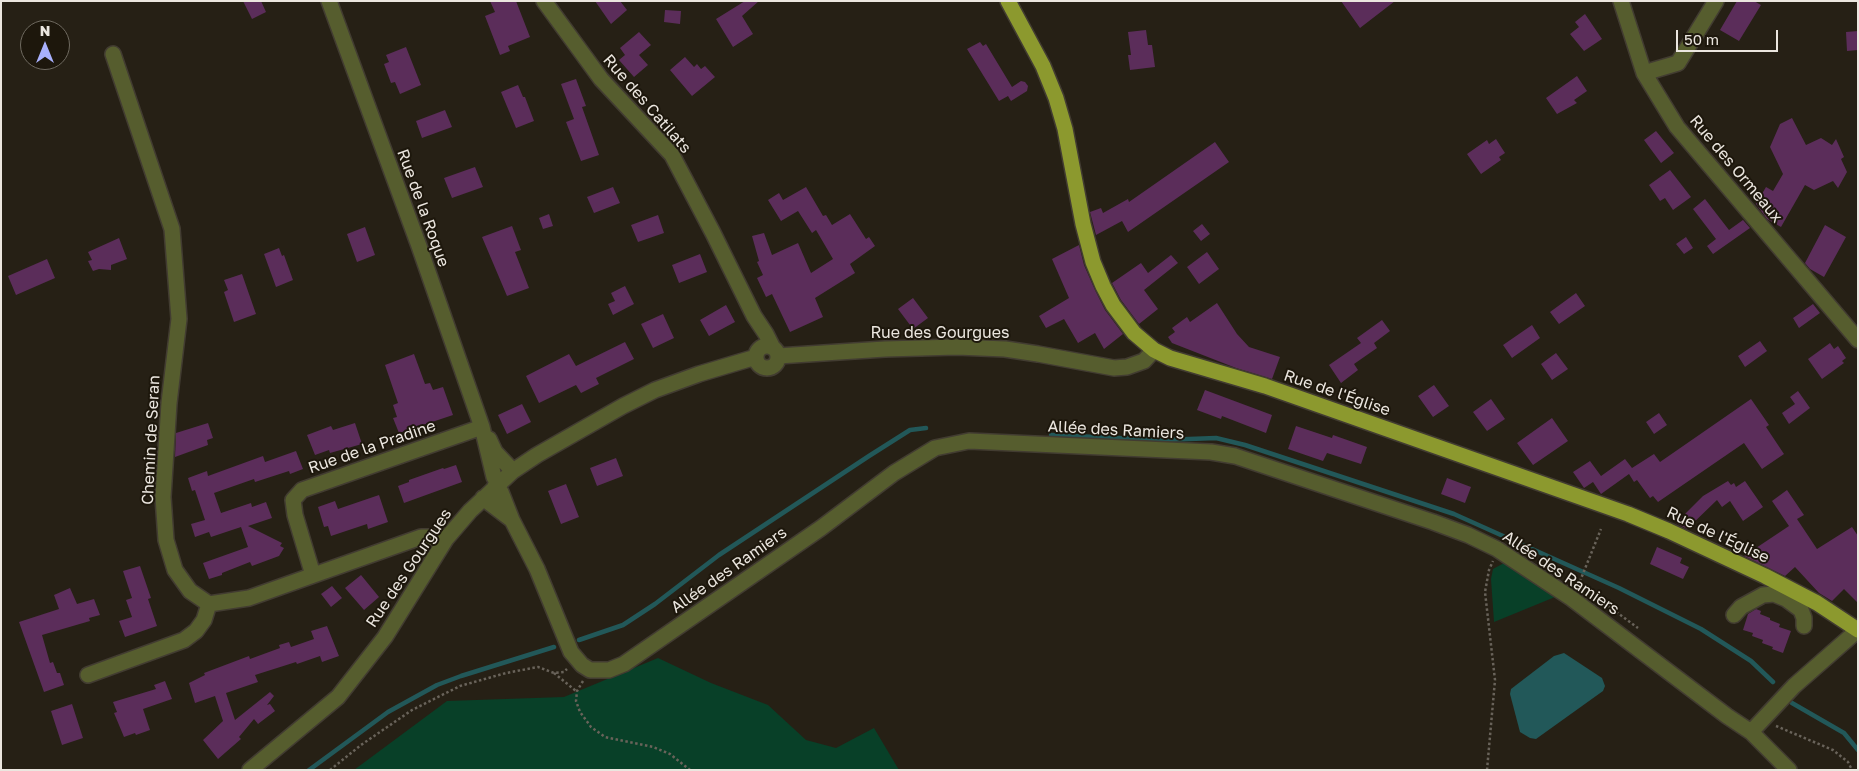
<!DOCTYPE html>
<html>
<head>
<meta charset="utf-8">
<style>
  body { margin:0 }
  #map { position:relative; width:1859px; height:771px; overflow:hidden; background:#262015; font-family:"Golos Text",sans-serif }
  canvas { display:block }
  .frame { position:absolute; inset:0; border:2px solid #ebe6df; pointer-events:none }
  .north { position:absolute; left:20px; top:20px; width:50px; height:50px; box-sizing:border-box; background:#1d170c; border:1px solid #6f6a60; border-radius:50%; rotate:0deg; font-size:14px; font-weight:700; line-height:20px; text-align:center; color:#ebe6df }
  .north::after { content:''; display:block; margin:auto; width:18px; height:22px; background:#a8b0fc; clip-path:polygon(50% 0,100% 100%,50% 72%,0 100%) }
  .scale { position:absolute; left:1676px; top:30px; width:102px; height:22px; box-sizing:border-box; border:2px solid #ebe6df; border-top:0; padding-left:6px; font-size:15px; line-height:18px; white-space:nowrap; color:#ebe6df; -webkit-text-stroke:4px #1d170c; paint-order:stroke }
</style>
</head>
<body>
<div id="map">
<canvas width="1859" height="771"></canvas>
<div class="frame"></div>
<div class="north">N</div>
<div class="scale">50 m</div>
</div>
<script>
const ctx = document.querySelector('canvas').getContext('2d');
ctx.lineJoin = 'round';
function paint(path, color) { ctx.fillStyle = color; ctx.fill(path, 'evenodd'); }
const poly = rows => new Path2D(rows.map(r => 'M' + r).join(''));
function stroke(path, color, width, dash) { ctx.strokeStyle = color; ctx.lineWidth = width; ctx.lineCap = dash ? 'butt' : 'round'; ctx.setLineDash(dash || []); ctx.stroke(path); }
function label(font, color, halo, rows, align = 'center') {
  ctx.font = font + ' "Golos Text",sans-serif'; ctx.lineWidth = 4; ctx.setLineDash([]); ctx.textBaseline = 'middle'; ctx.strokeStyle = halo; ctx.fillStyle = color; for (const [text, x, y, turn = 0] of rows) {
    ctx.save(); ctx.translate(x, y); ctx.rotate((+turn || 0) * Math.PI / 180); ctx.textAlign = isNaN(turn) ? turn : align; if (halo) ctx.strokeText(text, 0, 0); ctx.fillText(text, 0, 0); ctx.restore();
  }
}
paint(poly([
  [1504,563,1511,564,1555,597,1494,622,1491,579,1493,569],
  [658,658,711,683,768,705,806,740,836,748,874,728,899,770,354,770,447,701,564,697]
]), '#084028');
paint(poly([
  [1564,653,1602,678,1605,686,1603,691,1536,739,1530,738,1520,732,1510,694,1511,689,1554,656]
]), '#225859');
stroke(poly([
  [1051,435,1163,440,1216,438,1245,445,1454,514,1619,588,1701,629,1751,661,1773,682],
  [579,640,623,625,655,604,719,555,869,456,910,430,926,428],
  [1792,703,1844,733,1858,750],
  [309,770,388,712,437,685,461,676,554,647]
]), '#225859', 4.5);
paint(poly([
  [243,1,261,1,266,12,252,19],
  [490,1,516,1,530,37,508,46,510,51,500,55,485,16,495,12],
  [595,1,620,1,627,10,611,24],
  [745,1,759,1,742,16,753,34,733,47,716,19],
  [1341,1,1395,1,1360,28],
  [1737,1,1754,1,1761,5,1739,41,1720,30],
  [665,10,681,11,680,24,664,22],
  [1585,14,1602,39,1584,51,1570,34,1579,27,1575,22],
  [1146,30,1148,45,1152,45,1155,67,1130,70,1128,55,1131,55,1128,32],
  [1858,31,1858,50,1847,51,1846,32],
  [639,32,651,45,639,55,648,65,634,77,619,60,625,55,620,48],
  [980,42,983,46,986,44,1012,87,1021,81,1025,82,1028,86,1027,91,1011,101,1008,96,999,101,967,49],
  [406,47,421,85,400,94,395,82,391,83,384,64,389,62,386,55],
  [685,57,694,67,697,64,701,69,705,66,715,77,692,96,670,70],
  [1577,76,1587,91,1574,100,1577,103,1557,114,1546,98],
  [576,79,586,106,582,107,599,155,581,161,566,122,574,119,561,84],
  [518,85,523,97,525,97,534,121,516,128,501,92],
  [445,110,452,127,422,138,416,121],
  [1792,118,1806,145,1821,138,1832,145,1836,139,1844,157,1841,159,1847,172,1838,188,1833,181,1814,190,1805,185,1781,227,1767,219,1756,204,1766,187,1773,191,1783,174,1770,147,1780,124],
  [1656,131,1674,153,1661,163,1644,140],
  [1496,139,1505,153,1499,157,1501,160,1481,174,1467,154,1487,140,1489,144],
  [1215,142,1229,162,1128,232,1122,221,1096,235,1090,212,1101,208,1103,213,1128,199,1129,202],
  [475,167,483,187,452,198,444,178],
  [1670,170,1691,197,1673,210,1665,198,1660,201,1649,185],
  [613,187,620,203,594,213,587,197],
  [806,187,823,216,826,215,832,225,850,214,866,239,869,237,875,246,850,264,855,273,815,298,823,317,790,332,772,294,766,297,757,278,763,275,757,262,759,261,752,236,764,233,772,255,798,243,811,273,833,259,816,230,812,233,798,211,781,221,768,200,779,193,783,200],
  [1705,199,1729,230,1743,220,1750,228,1713,254,1707,246,1716,239,1693,209],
  [549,214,553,226,543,229,539,218],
  [658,215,664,233,638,242,631,225],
  [1202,224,1210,234,1201,241,1193,231],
  [1825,225,1846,237,1824,277,1810,269,1805,263],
  [512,226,521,250,515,252,529,288,507,296,482,237],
  [365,227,375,255,357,262,347,234],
  [1686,237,1693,248,1684,254,1676,244],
  [119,238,127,259,111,265,111,270,99,269,93,271,88,261,92,260,88,252],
  [1079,245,1084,265,1095,290,1105,310,1123,334,1104,349,1095,333,1078,343,1064,319,1046,328,1039,316,1069,298,1052,259],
  [279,248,282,256,284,255,293,280,276,287,264,254],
  [1207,252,1219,269,1199,284,1187,267],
  [700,254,707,272,679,283,672,265],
  [1171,255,1178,263,1144,290,1158,309,1139,324,1121,300,1112,283,1141,263,1148,273],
  [47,259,55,278,16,295,8,276],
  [242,274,256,314,234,322,224,292,228,290,224,280],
  [625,286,634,304,613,315,608,304,615,301,611,293],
  [1576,293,1585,306,1559,324,1550,312],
  [913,298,928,318,913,329,898,309],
  [1217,303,1237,334,1249,347,1280,357,1272,379,1236,368,1172,343,1168,337,1175,332,1172,328,1187,317,1190,322],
  [1813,304,1820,313,1799,328,1793,318],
  [726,305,735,322,709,336,700,320],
  [663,314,674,338,653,348,641,324],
  [1382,320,1390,331,1374,343,1377,348,1354,364,1358,370,1341,383,1329,365,1361,343,1357,338],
  [1532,325,1540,338,1512,358,1503,345],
  [1760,341,1767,351,1745,367,1738,356],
  [625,342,634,359,596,378,599,384,581,393,576,385,539,403,526,376,569,354,576,366],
  [1830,343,1834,349,1838,346,1846,358,1842,361,1844,363,1822,379,1808,359],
  [1556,353,1568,369,1552,380,1541,364],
  [414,354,425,384,430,383,433,390,443,387,453,415,399,433,393,418,397,417,393,405,398,403,385,365],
  [1434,385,1449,406,1433,417,1418,396],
  [1205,390,1272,415,1266,433,1222,416,1221,419,1197,410],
  [1798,391,1810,408,1789,424,1782,413,1795,404,1790,397],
  [1491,399,1505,419,1487,431,1473,412],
  [1751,399,1769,425,1766,427,1784,454,1762,469,1744,443,1658,502,1653,496,1650,498,1637,480,1634,482,1629,474,1601,494,1593,482,1584,488,1573,472,1590,461,1601,476,1625,459,1632,468,1654,454,1660,462],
  [522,404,531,422,507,434,498,415],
  [1659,413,1667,425,1654,434,1646,422],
  [1552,418,1568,441,1533,465,1517,443],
  [208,423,213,438,207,440,208,445,175,457,176,433],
  [355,423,362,444,330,453,329,450,315,455,307,435,331,426,333,430],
  [1296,426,1332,438,1333,435,1367,447,1361,464,1327,453,1323,461,1288,449],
  [296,451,303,469,290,474,289,471,255,482,254,479,214,493,221,513,251,503,252,507,266,502,272,518,248,526,282,543,280,546,284,548,279,556,252,566,250,562,222,573,222,575,209,579,203,563,248,547,241,527,211,537,209,532,195,537,191,524,205,520,195,490,192,491,188,478,207,471,208,476,263,456,265,462],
  [616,458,623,476,597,486,590,468],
  [456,465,462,482,404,503,398,486,409,482,409,480,443,468,444,469],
  [1447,478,1471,487,1465,503,1441,494],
  [1728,481,1731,485,1734,483,1736,487,1745,481,1763,507,1743,521,1730,501,1722,507,1717,500,1687,529,1676,523,1703,496],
  [566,484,579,517,561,524,548,491],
  [1787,490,1804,515,1797,519,1817,549,1852,527,1858,536,1858,603,1844,589,1832,601,1819,593,1795,567,1785,576,1744,556,1789,526,1772,501],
  [379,495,388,522,368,529,367,524,331,536,328,526,324,527,318,507,335,501,338,509],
  [1657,547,1682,558,1680,563,1689,567,1683,579,1650,564],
  [140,566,151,598,148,599,157,626,125,637,119,621,132,617,126,600,132,598,123,571],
  [361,575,379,597,364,610,345,588],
  [332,586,342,598,331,607,321,594],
  [70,588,77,604,94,599,100,615,89,618,90,621,42,635,50,663,53,662,57,673,60,673,64,685,44,692,19,622,59,609,54,595],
  [1756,609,1761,611,1760,614,1770,618,1770,620,1780,624,1779,627,1791,631,1783,653,1772,649,1773,647,1762,643,1763,640,1752,636,1753,633,1743,630,1748,614],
  [327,626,339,656,322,662,320,656,297,664,296,662,255,675,258,682,226,693,235,720,270,692,274,696,267,705,270,704,275,711,258,724,254,719,239,737,241,739,218,759,203,740,223,721,215,696,195,703,189,683,205,675,204,673,249,656,250,659,280,648,279,645,289,642,291,647,314,639,311,631],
  [165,681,172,699,143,709,150,730,136,735,135,733,124,737,114,713,117,712,113,702,156,689,154,685],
  [72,704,83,738,62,745,51,711]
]), '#5b2d5a');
const minor = poly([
  [329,1,419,246,482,427,494,477,499,483],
  [544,1,601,79,672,155,713,233,754,316,766,334,773,348],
  [1621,1,1644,73,1677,127,1858,340],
  [113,54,172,229,179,319,169,403,163,497,166,540,175,570,190,591,209,604,249,598,421,537,441,537,446,539],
  [1644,73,1678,63,1716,1],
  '756 357a11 11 0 1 1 22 0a11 11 0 1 1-22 0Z',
  [778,356,885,349,957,347,1005,349,1038,354,1114,368,1127,367,1144,361,1154,350],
  [489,439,495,452,513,471],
  [495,486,501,492,512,520,537,569,571,652,582,665,590,670,609,670,624,664,821,528,894,473,935,448,969,441,1211,452,1235,456,1433,522,1468,535,1497,549,1571,598,1727,716,1751,732,1789,770],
  [483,498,512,520],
  [313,575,295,515,293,500,302,490,482,427],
  [1734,615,1741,607,1763,595,1774,594,1786,599,1801,610,1804,618,1804,626],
  [88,675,184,640,196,631,204,620,209,604],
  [1751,732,1794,686,1858,630],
  [250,770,338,697,385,637,446,539,470,511,513,471,537,455,623,406,655,390,699,374,756,357]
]);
const major = poly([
  [1008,1,1043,66,1056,98,1065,129,1083,224,1093,262,1103,286,1113,305,1134,333,1154,350,1170,358,1265,386,1628,514,1669,531,1765,576,1817,603,1858,630]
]);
stroke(minor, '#423c31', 18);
stroke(major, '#423c31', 18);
stroke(poly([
  [1578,586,1601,529],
  [1604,603,1638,628],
  [554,673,576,691],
  [583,681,577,691,576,701,580,712,591,727,605,737,653,747,670,754,690,770],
  [1776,726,1833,750,1848,762,1852,770],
  [330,770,361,745,412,710,460,686,506,673,538,667,554,673,564,672,567,669],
  [1487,770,1495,680,1485,592,1489,570,1493,561]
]), '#69635a', 2.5, [2.5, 2.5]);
stroke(minor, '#565d2e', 15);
stroke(major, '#8c992e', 15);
label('16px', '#ebe6df', '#1d170c', [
  ["Rue des Catilats",647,104,49],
  ["Rue des Ormeaux",1736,169,50],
  ["Rue de la Roque",423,208,70],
  ["Rue des Gourgues",940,333],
  ["Rue de l'Église",1337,393,19],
  ["Allée des Ramiers",1116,430,3],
  ["Chemin de Seran",151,440,-87],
  ["Rue de la Pradine",372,447,-19],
  ["Rue de l'Église",1718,535,25],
  ["Rue des Gourgues",409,568,-56],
  ["Allée des Ramiers",729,570,-35],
  ["Allée des Ramiers",1561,573,34]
]);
</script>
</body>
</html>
